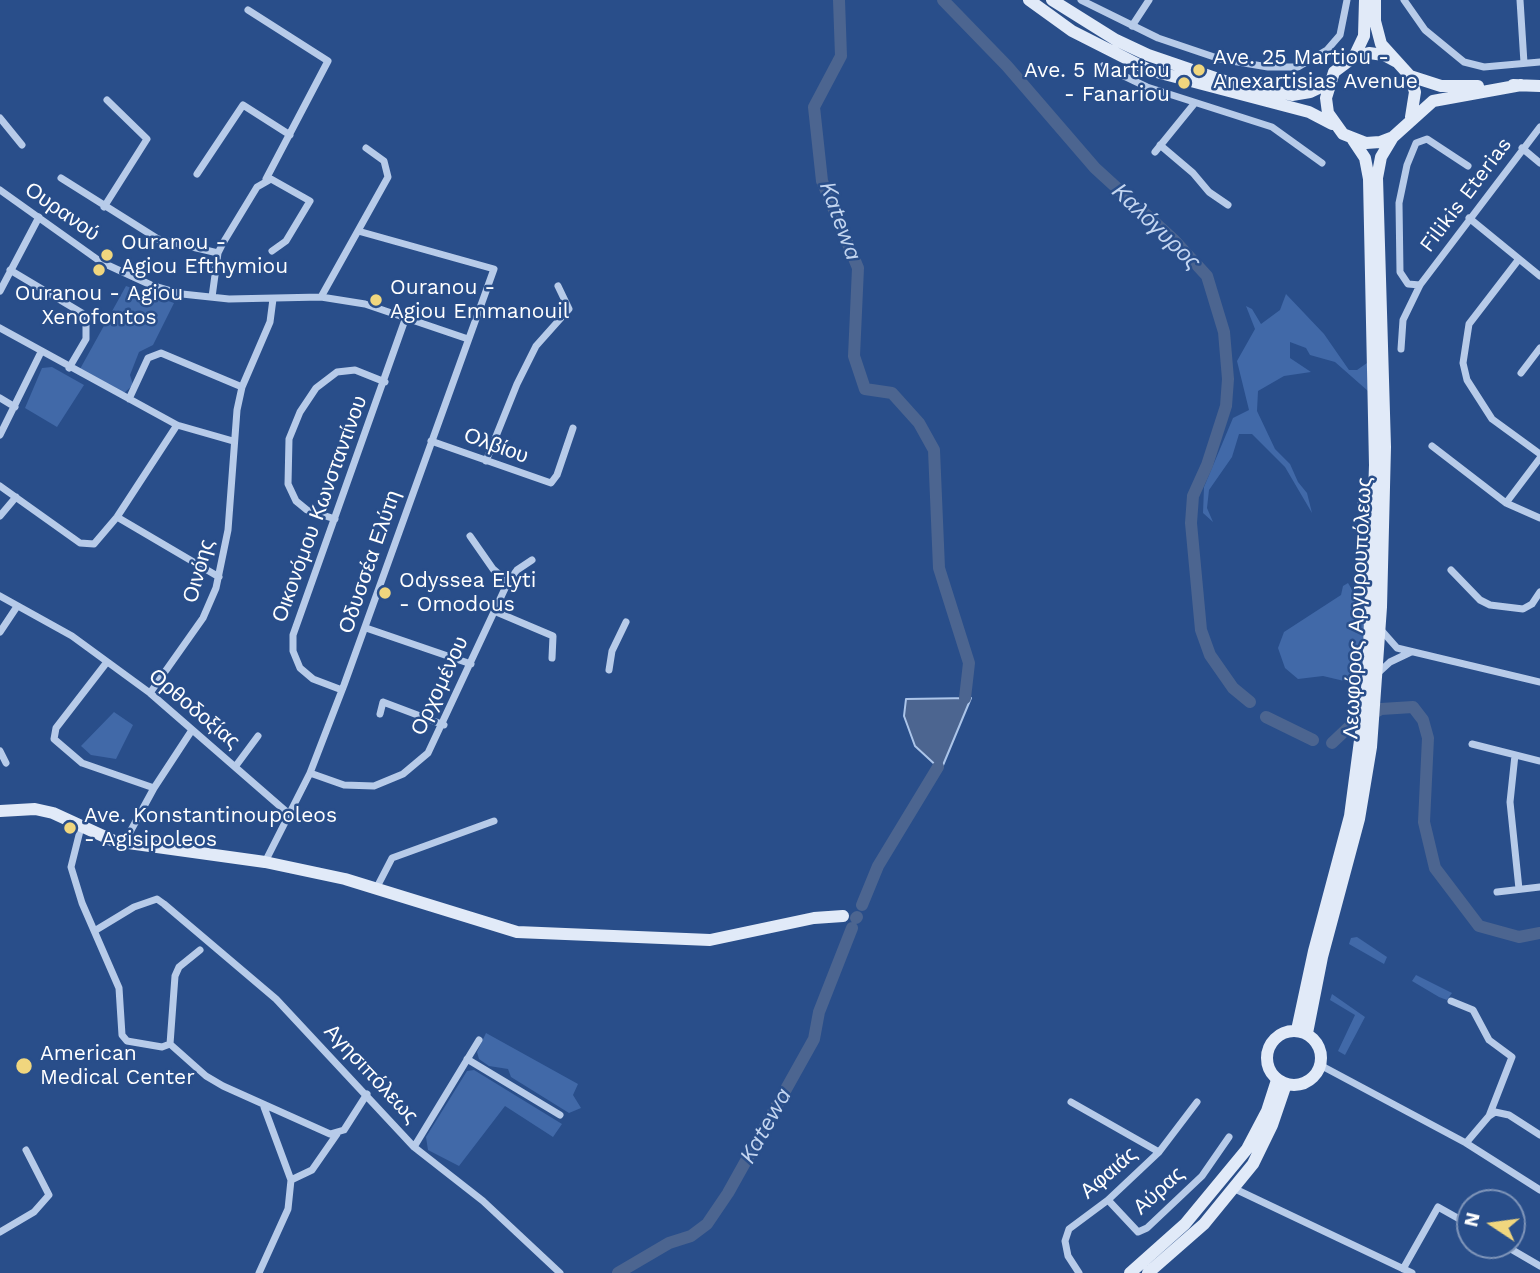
<!DOCTYPE html>
<html>
<head>
<meta charset="utf-8">
<style>
  body { margin:0 }
  #map { position:relative; width:1540px; height:1273px; overflow:hidden; background:#294e8a; font-family:"Work Sans",sans-serif }
  canvas { display:block }
  .north { position:absolute; left:1456px; top:1189px; width:70px; height:70px; box-sizing:border-box; background:#294e8a; border:2px solid #7f95b9; border-radius:50%; rotate:283deg; font-size:19px; font-weight:700; line-height:28px; text-align:center; color:#fff }
  .north::after { content:''; display:block; margin:auto; width:24px; height:32px; background:#f0d67e; clip-path:polygon(50% 0,100% 100%,50% 72%,0 100%) }
</style>
</head>
<body>
<div id="map">
<canvas width="1540" height="1273"></canvas>
<div class="north">N</div>
</div>
<script>
const ctx = document.querySelector('canvas').getContext('2d');
ctx.lineJoin = 'round';
function paint(path, color) { ctx.fillStyle = color; ctx.fill(path, 'evenodd'); }
const poly = rows => new Path2D(rows.map(r => 'M' + r).join(''));
function stroke(path, color, width, dash) { ctx.strokeStyle = color; ctx.lineWidth = width; ctx.lineCap = dash ? 'butt' : 'round'; ctx.setLineDash(dash || []); ctx.stroke(path); }
function label(font, color, halo, rows, align = 'center') {
  ctx.font = font + ' "Work Sans",sans-serif'; ctx.lineWidth = 5; ctx.setLineDash([]); ctx.textBaseline = 'middle'; ctx.strokeStyle = halo; ctx.fillStyle = color; for (const [text, x, y, turn = 0] of rows) {
    ctx.save(); ctx.translate(x, y); ctx.rotate((+turn || 0) * Math.PI / 180); ctx.textAlign = isNaN(turn) ? turn : align; if (halo) ctx.strokeText(text, 0, 0); ctx.fillText(text, 0, 0); ctx.restore();
  }
}
paint(poly([
  [126,286,174,303,153,345,139,352,130,375,133,385,123,394,80,369],
  [1286,294,1324,334,1349,370,1357,370,1367,363,1368,391,1335,362,1310,355,1306,348,1290,342,1290,358,1311,372,1284,376,1258,391,1257,411,1275,449,1290,464,1298,482,1307,493,1312,513,1285,467,1252,434,1239,434,1232,457,1209,490,1207,508,1213,522,1203,513,1204,487,1233,418,1249,410,1237,361,1255,329,1246,306,1252,309,1261,324,1280,310],
  [52,367,84,385,57,427,25,408,42,368],
  [1348,583,1366,613,1361,685,1323,676,1298,679,1285,668,1278,648,1284,632,1341,595,1343,586],
  [114,712,133,725,116,759,91,755,81,746],
  [1357,937,1387,957,1384,964,1349,944,1351,938],
  [1416,975,1452,993,1447,1000,1439,997,1412,981],
  [1332,994,1365,1017,1345,1055,1338,1051,1355,1015,1330,1000],
  [486,1033,578,1084,573,1095,581,1108,569,1113,511,1077,508,1069,489,1066,479,1059,477,1052],
  [474,1070,562,1124,553,1137,505,1106,459,1166,428,1150,426,1137,467,1071]
]), '#4169a8');
const water = poly([
  [971,698,941,770,915,746,904,716,906,699,971,698]
]);
paint(water, '#4c6590');
stroke(water, '#acc5e9', 2);
stroke(poly([
  [839,0,841,56,814,107,822,181,858,268,854,356,865,389,892,393,919,423,934,450,939,568,969,663,965,698],
  [943,0,1007,66,1095,168,1175,241,1207,276,1224,332,1228,379,1226,406,1207,465,1193,496,1191,523,1201,630,1210,655,1233,688,1250,702],
  [1266,717,1313,740],
  [1332,743,1350,726,1381,709,1413,707,1423,720,1428,738,1424,822,1435,868,1479,926,1519,937,1540,933],
  [862,905,878,866,938,767],
  [856,918,857,917],
  [618,1273,669,1243,691,1236,707,1224,728,1193,814,1039,819,1012,852,928]
]), '#4c6590', 12);
stroke(poly([
  [1081,0,1158,38,1220,59,1268,67,1298,67,1327,50,1340,35,1347,0],
  [1404,0,1425,30,1464,62,1484,67,1540,62],
  [1520,0,1524,63],
  [248,10,328,61,266,179],
  [1132,26,1149,0],
  [1103,66,1147,87,1272,127,1322,163],
  [0,118,22,145],
  [1160,145,1193,173,1209,192,1228,205],
  [1522,148,1540,163],
  [1155,152,1194,104],
  [197,174,243,105,290,135],
  [61,178,158,239,218,253],
  [0,190,101,262,151,285,182,294,229,299,321,297,365,304,468,339],
  [104,207,147,139,107,100],
  [1469,218,1540,276],
  [1519,259,1469,324,1463,363,1467,380,1492,419,1540,454],
  [10,270,82,313,86,319,86,339,69,368],
  [1420,285,1408,284,1400,272,1399,203,1407,165,1416,143,1427,139,1468,166],
  [0,291,39,217],
  [212,297,218,253,223,243,257,187,271,179,310,201,286,241,272,251],
  [321,297,388,177,384,161,366,148],
  [0,328,177,425,233,441],
  [1401,349,1403,320,1420,285,1540,127],
  [1521,373,1540,348],
  [0,398,15,407],
  [129,399,148,358,161,353,242,387],
  [0,435,41,352],
  [431,441,551,483,557,475,573,428],
  [1432,446,1506,503,1540,518],
  [486,461,517,384,536,346,569,309,558,286],
  [0,486,80,543,94,544,117,517,177,425],
  [1506,503,1540,458],
  [1361,504,1374,504],
  [0,516,16,497],
  [117,517,219,577],
  [335,519,307,510,296,501,288,484,289,439,300,412,316,388,337,372,355,370,385,382],
  [470,536,493,569,508,582],
  [1451,570,1480,600,1490,605,1523,609,1532,604,1540,592],
  [0,596,72,636,150,693,289,814],
  [494,611,553,636,552,658],
  [366,628,471,664],
  [1382,631,1397,648,1540,682],
  [0,632,16,608],
  [107,662,56,728,54,739,82,763,154,788],
  [609,670,612,651,626,622],
  [1377,674,1390,662,1411,652],
  [342,690,313,679,300,668,293,651,293,635,406,317],
  [150,693,203,618,216,588,228,530,237,410,242,387,270,322,273,299],
  [380,714,383,702,444,725],
  [1472,744,1540,761],
  [0,751,6,763],
  [1515,755,1510,802,1519,889],
  [235,767,258,736],
  [310,773,344,785,374,786,403,774,428,753,508,582,517,570,532,560],
  [81,827,71,867,82,903,119,988,122,1035,127,1041,162,1047,170,1044,175,976,179,967,200,950],
  [124,843,154,788,192,730],
  [265,862,310,773,344,685,494,269,358,231],
  [377,887,392,858,494,821],
  [1497,892,1540,887],
  [96,930,134,907,157,899,164,904,276,999,414,1147,483,1201,560,1273],
  [1451,1001,1473,1010,1489,1040,1512,1057,1489,1116],
  [170,1044,206,1076,223,1086,330,1134,344,1130,367,1094],
  [467,1059,560,1115],
  [1320,1065,1466,1143,1540,1190],
  [1071,1102,1159,1152],
  [1466,1143,1489,1116,1495,1112,1509,1115,1540,1135],
  [414,1147,479,1040],
  [291,1180,312,1170,337,1134],
  [1233,1188,1412,1273],
  [1108,1200,1138,1232,1147,1228,1202,1176,1229,1137],
  [0,1232,34,1212,49,1195,26,1150],
  [1504,1245,1540,1266],
  [1403,1269,1438,1207,1470,1225],
  [259,1273,288,1209,291,1180,264,1107],
  [1079,1273,1068,1256,1065,1241,1069,1229,1108,1200,1159,1152,1197,1102]
]), '#b7cbe9', 7);
stroke(poly([
  [1029,0,1072,31,1149,70,1309,112,1332,124],
  [1052,0,1116,40,1148,55,1221,80,1292,95,1310,92,1329,83],
  [1375,0,1375,21,1381,44,1410,76,1415,92,1411,117],
  [1354,57,1364,36,1365,0],
  [1397,62,1384,55,1369,53,1354,57,1334,72,1326,98,1328,113,1343,134,1366,143,1380,142,1393,137,1433,101,1521,85],
  [1410,76,1441,86,1478,86],
  [1513,85,1540,86],
  [0,811,35,809,53,813,114,841,265,862,345,879,517,932,710,940,814,918,843,916],
  [1297,1030,1314,951,1350,816,1368,680,1375,465,1369,179,1365,158,1353,140],
  '1267 1058a27 27 0 1 1 54 0a27 27 0 1 1-54 0Z',
  [1307,1033,1322,957,1359,819,1371,747,1381,607,1385,447,1377,178,1381,157,1393,137],
  [1130,1273,1185,1224,1247,1149,1267,1111,1277,1080],
  [1148,1273,1204,1224,1253,1164,1272,1125,1286,1084]
]), '#e1eaf8', 12);
for (const [x, y, r, color] of [
  [1199,70,7,"#f0d67e"],
  [1184,83,7,"#f0d67e"],
  [107,255,7,"#f0d67e"],
  [99,270,7,"#f0d67e"],
  [376,300,7,"#f0d67e"],
  [385,593,7,"#f0d67e"],
  [70,828,7,"#f0d67e"],
  [24,1066,9,"#f0d67e"]
]) { const dot = new Path2D(); dot.arc(x, y, r, 0, 2 * Math.PI); ctx.fillStyle = color; ctx.fill(dot); stroke(dot, '#294e8a', 2.5); }
label('21px', '#fff', '#294e8a', [
  ["Ave. 25 Martiou -",1213,58],
  ["Anexartisias Avenue",1213,82],
  ["Ave. 5 Martiou",1170,71,"right"],
  ["- Fanariou",1170,95,"right"],
  ["Ouranou -",121,243],
  ["Agiou Efthymiou",121,267],
  ["Ouranou -",390,288],
  ["Agiou Emmanouil",390,312],
  ["Ouranou - Agiou",99,294,"center"],
  ["Xenofontos",99,318,"center"],
  ["Odyssea Elyti",399,581],
  ["- Omodous",399,605],
  ["Ave. Konstantinoupoleos",84,816],
  ["- Agisipoleos",84,840],
  ["American",40,1054],
  ["Medical Center",40,1078]
], 'left');
label('21px', '#fff', '#294e8a', [
  ["Filikis Eterias",1466,195,-53],
  ["Ουρανού",62,212,35],
  ["Ολβίου",496,446,20],
  ["Οικονόμου Κωνσταντίνου",320,509,-70],
  ["Οδυσσέα Ελύτη",370,562,-71],
  ["Οινόης",199,571,-74],
  ["Λεωφόρος Αργυρουπόλεως",1358,608,-87],
  ["Ορχομένου",440,686,-65],
  ["Ορθοδοξίας",194,709,40],
  ["Αγησιπόλεως",371,1074,47],
  ["Αφαιάς",1109,1173,-41],
  ["Αύρας",1159,1191,-42]
]);
label('italic 23px', '#c3d5f0', '#294e8a', [
  ["Katewa",840,221,70],
  ["Καλόγυρος",1156,227,44],
  ["Katewa",766,1126,-61]
]);
</script>
</body>
</html>
